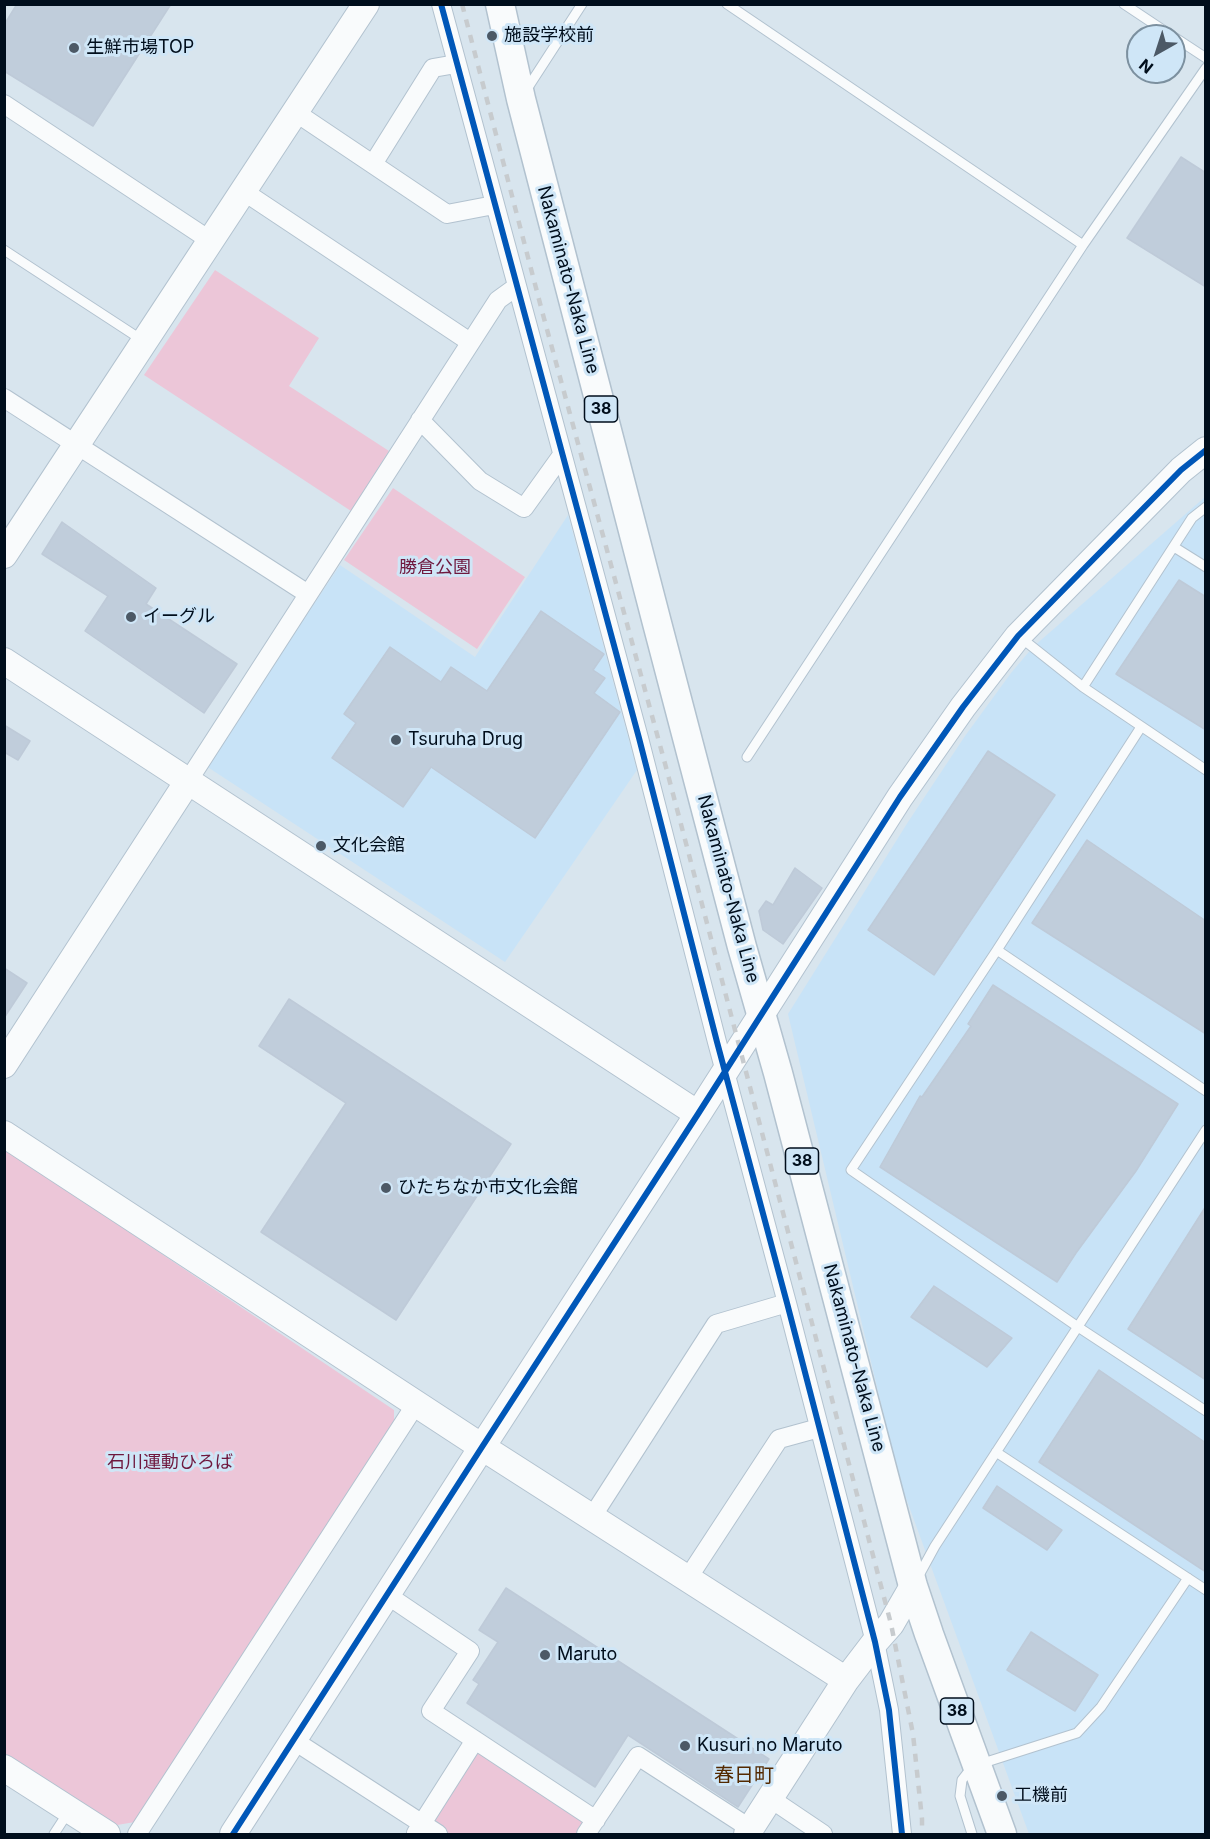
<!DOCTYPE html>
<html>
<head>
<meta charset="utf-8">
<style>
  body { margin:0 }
  #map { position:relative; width:1210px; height:1839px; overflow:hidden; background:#d8e5ee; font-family:Inter,sans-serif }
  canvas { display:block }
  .frame { position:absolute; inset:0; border:6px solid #000e1c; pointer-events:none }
  .north { position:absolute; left:1126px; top:24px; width:60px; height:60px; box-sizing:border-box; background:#cfe6f7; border:2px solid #7c909f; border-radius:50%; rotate:219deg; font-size:16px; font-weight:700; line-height:24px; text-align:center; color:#000e1c }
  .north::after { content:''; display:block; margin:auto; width:21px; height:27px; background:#4c5966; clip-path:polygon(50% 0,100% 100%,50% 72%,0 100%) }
</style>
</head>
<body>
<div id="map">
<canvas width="1210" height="1839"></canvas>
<div class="frame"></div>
<div class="north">N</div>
</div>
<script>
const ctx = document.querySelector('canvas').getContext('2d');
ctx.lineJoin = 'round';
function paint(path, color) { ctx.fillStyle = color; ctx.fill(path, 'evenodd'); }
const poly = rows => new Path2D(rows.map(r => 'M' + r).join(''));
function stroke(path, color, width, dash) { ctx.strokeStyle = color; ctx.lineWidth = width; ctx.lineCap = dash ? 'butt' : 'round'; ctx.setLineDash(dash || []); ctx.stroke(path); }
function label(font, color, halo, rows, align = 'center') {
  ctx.font = font + ' Inter,"Noto Sans JP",sans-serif'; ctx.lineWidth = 6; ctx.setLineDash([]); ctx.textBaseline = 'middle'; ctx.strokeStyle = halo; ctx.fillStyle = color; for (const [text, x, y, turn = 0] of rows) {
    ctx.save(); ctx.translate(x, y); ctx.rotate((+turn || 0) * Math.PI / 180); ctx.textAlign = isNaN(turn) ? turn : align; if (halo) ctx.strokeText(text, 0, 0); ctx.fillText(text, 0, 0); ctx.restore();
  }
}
paint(poly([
  [1205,497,1205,1834,1029,1834,899,1479,788,1014,908,822,965,736,1011,673,1033,647],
  [568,515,637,770,505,962,206,766,340,565,475,657]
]), '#c8e3f7');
paint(poly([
  [215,270,319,338,289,386,389,451,351,511,144,375],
  [393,488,525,577,477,649,344,560],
  [4,1148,394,1410,394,1421,135,1822,111,1826,5,1755],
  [475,1740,596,1820,586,1834,438,1834,422,1824]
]), '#ecc6d8');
const building = poly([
  [17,4,171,4,93,126,4,71,4,25,17,4],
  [1181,157,1206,173,1206,287,1127,238,1181,157],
  [62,522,156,588,146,604,237,664,204,713,85,631,108,596,42,554,62,522],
  [1179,580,1206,597,1206,730,1116,674,1179,580],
  [541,611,604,654,593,670,605,678,594,693,620,712,535,838,431,767,403,807,332,758,356,723,344,714,390,647,441,682,451,667,487,691,541,611],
  [4,725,30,741,18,760,4,752,4,725],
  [988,751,1055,795,934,975,868,930,988,751],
  [1087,840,1206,921,1206,1034,1032,923,1087,840],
  [795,868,822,888,783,944,763,930,759,911,766,901,773,905,795,868],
  [4,968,27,983,4,1018,4,968],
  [993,985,1178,1104,1136,1171,1076,1253,1057,1282,880,1167,920,1096,922,1097,971,1026,968,1024,993,985],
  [289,999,511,1144,396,1320,261,1232,346,1103,259,1046,289,999],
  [1206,1206,1206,1380,1128,1329,1206,1206],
  [934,1286,1012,1338,987,1367,911,1317,934,1286],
  [1099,1370,1206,1443,1206,1572,1039,1462,1099,1370],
  [997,1486,1062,1530,1047,1550,983,1508,997,1486],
  [506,1588,769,1759,738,1807,628,1735,595,1787,467,1703,479,1684,473,1680,498,1642,479,1630,506,1588],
  [1031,1632,1098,1675,1075,1711,1007,1670,1031,1632]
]);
paint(building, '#c0cddb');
stroke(building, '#becad8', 1.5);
const lane = poly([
  [727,4,1083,245],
  [1124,4,1172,36],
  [1174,37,1206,58],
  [525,92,582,4],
  [4,250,142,340],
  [1174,547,1206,567],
  [1020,637,1083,687,1206,770],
  [1083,687,1192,518,1206,507],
  [1141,727,997,950,1206,1091],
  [747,757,1083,245,1206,68],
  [997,950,851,1170,1078,1327,1206,1411],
  [996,1452,1206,1590],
  [918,1577,935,1546,1206,1130],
  [54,1834,69,1811],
  [972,1834,960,1796,962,1780,969,1771,977,1765,1077,1733,1101,1707,1188,1578]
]);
const street = poly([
  [441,4,639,738,717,1042,787,1303,875,1642,889,1710,902,1834],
  [4,104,211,241],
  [295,112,447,214,494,205],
  [373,164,433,68,456,64],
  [243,191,470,342],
  [4,398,308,594],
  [420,420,480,481,524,508,562,455],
  [188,781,498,300,516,287],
  [592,1517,716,1324,787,1303],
  [688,1578,779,1439,819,1428],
  [387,1595,470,1651,431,1711,596,1820],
  [293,1740,438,1834],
  [771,1799,823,1834],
  [416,1833,475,1740],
  [137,1834,416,1404],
  [586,1834,638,1756,751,1829]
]);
const secondary = poly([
  [4,555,366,4],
  [4,661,698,1114],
  [4,1065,188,781],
  [4,1134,482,1447,846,1680],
  [4,1768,107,1834],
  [233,1834,482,1447,698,1114,900,797,963,707,1018,636,1181,470,1206,450],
  [747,1834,846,1680,875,1642,891,1624,913,1586]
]);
const primary = poly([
  [500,4,521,99,657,623,742,947,778,1073,913,1586,929,1634,1002,1834]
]);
stroke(lane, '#b2c2cf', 11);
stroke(street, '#b2c2cf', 20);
stroke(secondary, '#b2c2cf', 28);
stroke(primary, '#b2c2cf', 31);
stroke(lane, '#f9fbfc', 9);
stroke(street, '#f9fbfc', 18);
stroke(secondary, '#f9fbfc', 26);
stroke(primary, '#f9fbfc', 28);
stroke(poly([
  [462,4,542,311,667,771,891,1624,913,1734,922,1819,922,1834]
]), '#c7cbce', 4.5, [8, 8]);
stroke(poly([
  [441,4,639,738,717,1042,787,1303,875,1642,889,1710,902,1834],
  [233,1834,482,1447,698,1114,900,797,963,707,1018,636,1181,470,1206,450]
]), '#0057b8', 6);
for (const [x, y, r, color] of [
  [492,36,6,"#4c5966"],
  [74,48,6,"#4c5966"],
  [131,617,6,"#4c5966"],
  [396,740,6,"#4c5966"],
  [321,846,6,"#4c5966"],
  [386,1188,6,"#4c5966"],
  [545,1655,6,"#4c5966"],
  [685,1746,6,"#4c5966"],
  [1002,1796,6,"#4c5966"]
]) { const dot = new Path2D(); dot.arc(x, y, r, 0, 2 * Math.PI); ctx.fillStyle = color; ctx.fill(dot); stroke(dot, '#cfe6f7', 2); }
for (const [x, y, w] of [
  [601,409,33],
  [802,1161,33],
  [957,1711,33]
]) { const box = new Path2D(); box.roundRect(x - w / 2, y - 13, w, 26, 4.5); ctx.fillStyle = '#cfe6f7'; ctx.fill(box); stroke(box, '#000e1c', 1.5); }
label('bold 16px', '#000e1c', null, [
  ["38",601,409],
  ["38",802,1161],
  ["38",957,1711]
]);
label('18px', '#000e1c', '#cfe6f7', [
  ["施設学校前",504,36],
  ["生鮮市場TOP",86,48],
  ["イーグル",143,617],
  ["Tsuruha Drug",408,740],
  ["文化会館",333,846],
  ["ひたちなか市文化会館",398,1188],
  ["Maruto",557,1655],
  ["Kusuri no Maruto",697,1746],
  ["工機前",1014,1796]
], 'left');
label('18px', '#000e1c', '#cfe6f7', [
  ["Nakaminato-Naka Line",568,280,75],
  ["Nakaminato-Naka Line",728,889,75],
  ["Nakaminato-Naka Line",854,1358,75]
]);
label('18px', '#6f183e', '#cfe6f7', [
  ["勝倉公園",435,568],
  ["石川運動ひろば",170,1463]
]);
label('20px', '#532900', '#cfe6f7', [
  ["春日町",744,1776]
]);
</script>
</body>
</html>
